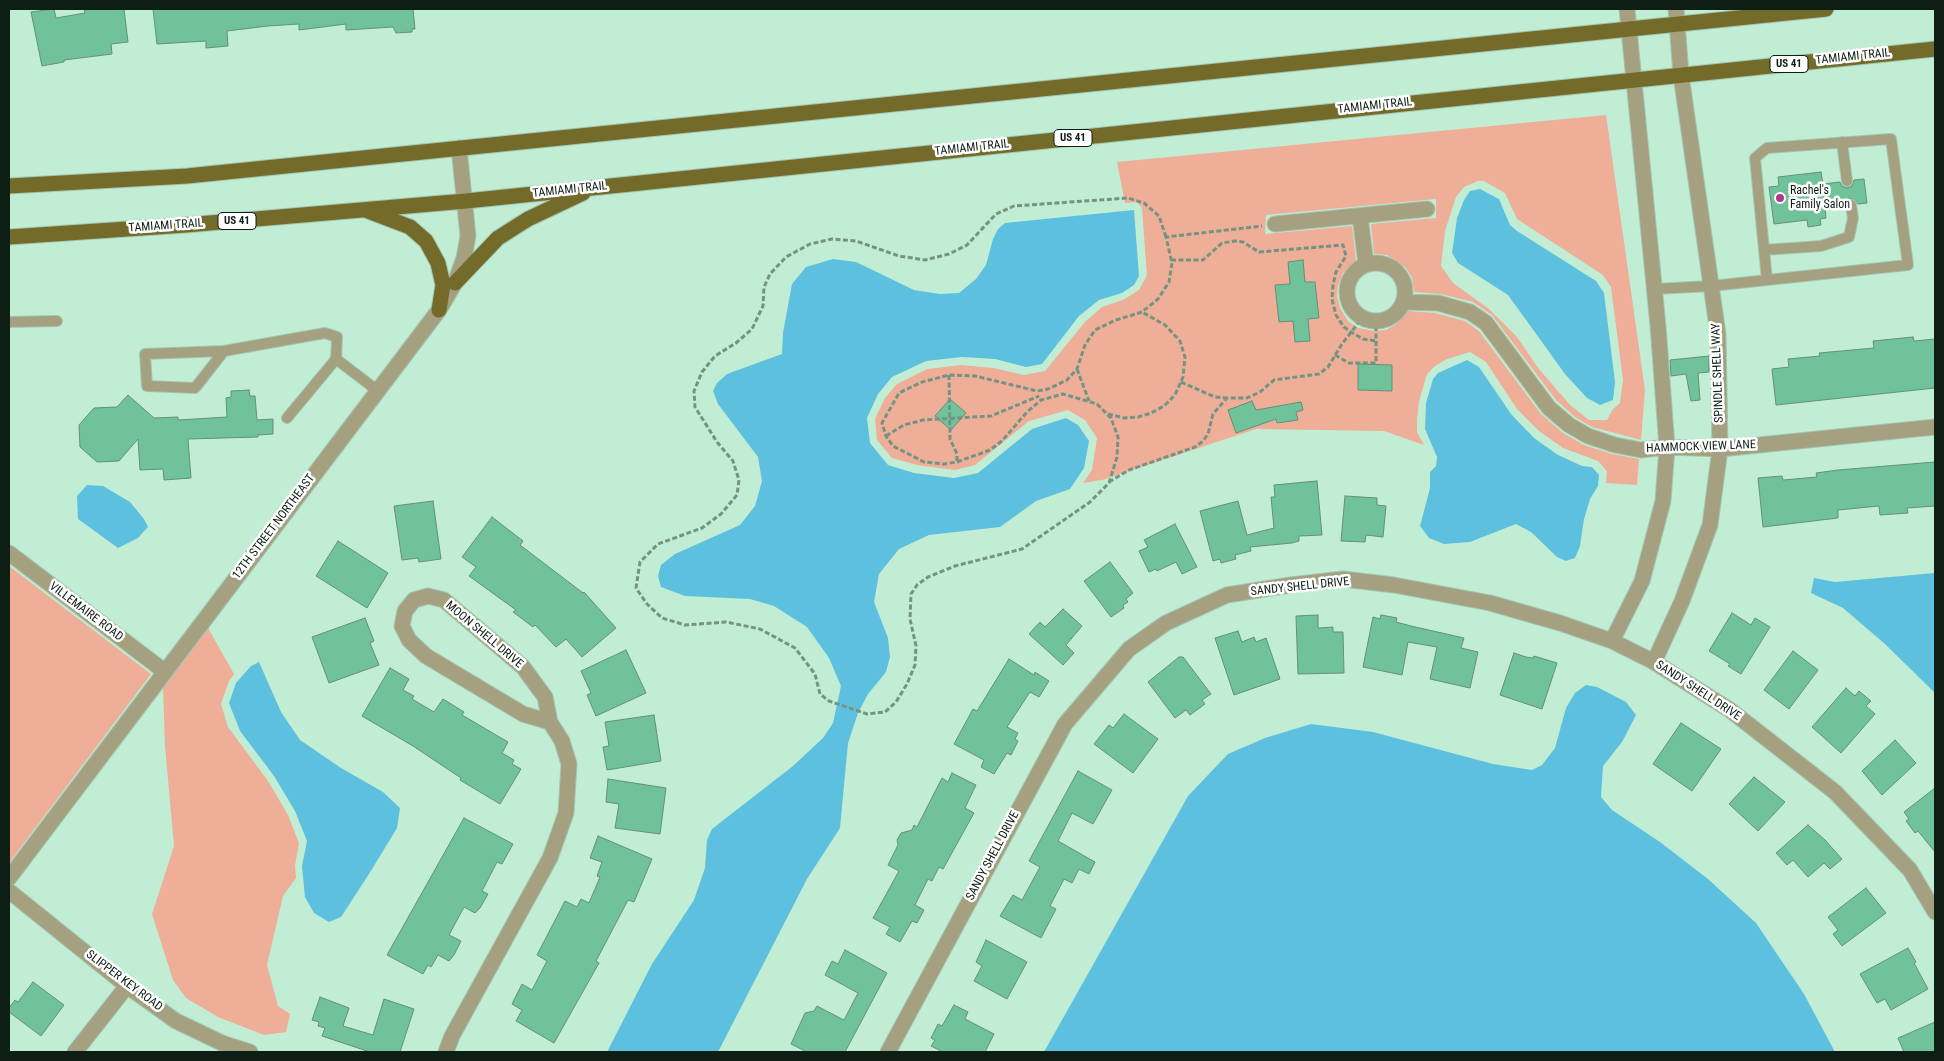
<!DOCTYPE html>
<html>
<head>
<meta charset="utf-8">
<style>
  body { margin:0 }
  #map { position:relative; width:1944px; height:1061px; overflow:hidden; background:#c1edd5; font-family:"Roboto Condensed",sans-serif }
  canvas { display:block }
  .frame { position:absolute; inset:0; border:10px solid #0d1e15; pointer-events:none }
</style>
</head>
<body>
<div id="map">
<canvas width="1944" height="1061"></canvas>
<div class="frame"></div>
</div>
<script>
const ctx = document.querySelector('canvas').getContext('2d');
ctx.lineJoin = 'round';
function paint(path, color) { ctx.fillStyle = color; ctx.fill(path, 'evenodd'); }
const poly = rows => new Path2D(rows.map(r => 'M' + r).join(''));
function stroke(path, color, width, dash) { ctx.strokeStyle = color; ctx.lineWidth = width; ctx.lineCap = dash ? 'butt' : 'round'; ctx.setLineDash(dash || []); ctx.stroke(path); }
function label(font, color, halo, rows, align = 'center') {
  ctx.font = font + ' "Roboto Condensed",sans-serif'; ctx.lineWidth = 5; ctx.setLineDash([]); ctx.textBaseline = 'middle'; ctx.strokeStyle = halo; ctx.fillStyle = color; for (const [text, x, y, turn = 0] of rows) {
    ctx.save(); ctx.translate(x, y); ctx.rotate((+turn || 0) * Math.PI / 180); ctx.textAlign = isNaN(turn) ? turn : align; if (halo) ctx.strokeText(text, 0, 0); ctx.fillText(text, 0, 0); ctx.restore();
  }
}
paint(poly([
  [1606,115,1645,390,1641,440,1592,427,1575,417,1556,400,1492,315,1473,302,1441,294,1414,292,1412,278,1406,268,1387,255,1374,254,1371,224,1436,218,1436,199,1266,215,1265,234,1352,226,1356,260,1343,273,1338,286,1337,295,1340,308,1348,321,1358,328,1375,331,1386,330,1396,324,1408,311,1435,313,1465,321,1479,331,1541,414,1563,433,1584,445,1612,454,1639,459,1637,485,1606,483,1607,471,1598,461,1563,448,1539,431,1517,409,1486,362,1470,352,1447,359,1435,366,1427,374,1419,401,1417,419,1417,432,1424,445,1384,431,1256,429,1102,480,1083,483,1092,470,1097,438,1085,420,1068,410,1029,421,975,465,955,470,917,465,892,458,877,440,875,419,885,398,897,384,927,369,961,365,993,368,1024,375,1045,371,1085,322,1102,307,1123,300,1139,290,1147,275,1142,208,1137,202,1125,203,1117,162],
  [1478,181,1484,181,1505,193,1517,219,1603,275,1611,287,1623,380,1620,403,1613,409,1607,420,1589,420,1570,405,1538,368,1517,337,1489,309,1453,283,1441,266,1445,231,1456,197,1464,187],
  [9,566,151,674,9,863],
  [208,628,234,674,229,681,221,704,228,727,268,781,288,815,299,843,295,865,296,878,283,896,267,965,278,1006,290,1014,286,1032,264,1035,218,1017,186,998,173,980,152,914,174,846,165,746,163,687]
]), '#efae97');
paint(poly([
  [1480,189,1499,199,1510,225,1517,231,1596,281,1604,293,1615,382,1613,400,1600,405,1587,398,1565,374,1508,295,1458,263,1452,253,1457,218,1464,200,1470,191],
  [1134,210,1139,276,1134,285,1122,293,1099,300,1079,316,1042,364,1026,367,995,359,962,357,926,361,892,377,878,394,867,418,870,443,888,465,914,473,954,478,978,473,1032,429,1066,418,1078,425,1089,441,1084,468,1070,489,1036,501,1000,527,929,535,899,549,879,574,874,602,888,638,890,657,886,672,868,694,858,713,848,743,840,828,807,879,718,1052,607,1052,652,964,694,900,705,868,707,840,712,829,793,766,823,738,833,723,841,686,829,658,807,627,774,606,750,599,685,596,661,587,658,576,661,565,675,554,740,525,755,506,762,481,758,457,718,404,713,391,717,383,727,374,782,354,783,333,792,284,806,267,833,259,856,262,914,290,940,294,959,293,976,279,986,265,993,239,998,229,1005,223],
  [1467,360,1479,367,1511,414,1534,438,1558,455,1582,466,1592,467,1599,475,1598,486,1590,499,1584,519,1580,546,1575,558,1566,561,1557,557,1531,532,1516,524,1470,542,1444,544,1429,538,1420,526,1430,488,1430,472,1436,466,1437,457,1425,429,1426,403,1433,379,1438,373],
  [87,485,103,486,130,502,144,519,148,527,138,538,118,548,78,519,77,496],
  [1935,573,1935,693,1885,644,1843,608,1811,593,1814,578,1835,582],
  [259,662,281,712,300,740,341,768,383,792,400,808,397,828,369,874,341,917,329,922,314,913,305,897,302,866,307,841,295,811,274,776,240,731,229,703,236,683,251,666],
  [1586,685,1597,687,1626,702,1636,715,1622,742,1603,766,1601,797,1612,810,1660,842,1708,879,1756,923,1804,994,1835,1052,1044,1052,1188,796,1228,754,1265,738,1311,724,1373,732,1493,764,1532,770,1542,765,1555,748,1566,708,1575,693]
]), '#5dc0de');
const building = poly([
  [54,9,56,18,85,13,84,9,124,9,128,42,111,44,112,54,64,60,64,62,42,66,31,12,54,9],
  [153,9,413,9,415,29,412,29,412,32,396,33,393,27,346,30,346,24,299,30,299,24,268,26,227,31,228,46,206,48,206,41,157,44,153,9],
  [1821,172,1823,184,1840,182,1842,186,1847,188,1852,186,1854,180,1864,179,1867,203,1858,204,1850,198,1846,200,1844,205,1825,207,1826,218,1820,219,1821,225,1808,227,1807,220,1774,224,1769,187,1779,186,1778,177,1821,172],
  [1303,260,1305,282,1315,282,1319,318,1308,319,1310,341,1295,342,1293,321,1279,322,1275,285,1290,284,1288,262,1303,260],
  [1913,337,1914,341,1935,339,1935,388,1776,405,1772,369,1789,367,1788,359,1820,356,1819,353,1874,348,1873,341,1913,337],
  [1709,356,1709,372,1698,373,1700,400,1691,401,1686,374,1671,376,1670,360,1709,356],
  [1358,364,1392,365,1392,391,1358,390,1358,364],
  [249,390,250,396,255,396,257,420,273,419,273,434,258,435,258,437,188,439,191,478,164,480,163,469,140,470,138,439,119,461,97,462,80,447,79,425,94,408,117,407,128,395,154,418,178,417,178,420,227,417,226,398,231,397,231,391,249,390],
  [950,399,966,413,951,430,935,416,950,399],
  [1252,401,1256,410,1301,402,1303,410,1296,412,1298,420,1277,423,1276,419,1236,433,1228,410,1252,401],
  [1935,462,1935,506,1907,508,1908,513,1880,515,1879,506,1838,510,1838,518,1763,527,1758,478,1782,476,1783,480,1817,477,1816,473,1838,470,1935,462],
  [1317,481,1322,535,1299,536,1299,541,1292,543,1250,547,1251,551,1235,555,1236,559,1221,563,1220,559,1213,561,1200,511,1238,501,1247,535,1274,528,1271,497,1275,497,1274,485,1317,481],
  [1345,496,1377,498,1377,505,1386,506,1383,537,1366,535,1365,542,1341,541,1345,496],
  [433,501,441,559,419,562,418,558,402,560,394,506,433,501],
  [492,517,523,541,520,545,583,593,584,592,616,628,582,657,566,639,556,647,535,625,533,627,513,612,516,610,469,576,476,567,462,557,492,517],
  [1175,524,1197,567,1182,574,1176,562,1157,571,1156,569,1149,572,1139,551,1148,547,1144,540,1175,524],
  [338,541,388,573,367,608,316,576,338,541],
  [1110,562,1133,593,1126,599,1128,602,1123,605,1124,608,1111,617,1084,581,1110,562],
  [1063,609,1082,626,1066,645,1074,653,1063,665,1029,634,1040,622,1045,627,1063,609],
  [1732,613,1751,625,1755,618,1770,627,1741,674,1728,666,1730,664,1709,651,1732,613],
  [1318,615,1318,628,1333,627,1333,632,1343,632,1344,673,1298,674,1296,616,1318,615],
  [1381,615,1397,618,1396,622,1411,626,1464,638,1461,648,1478,652,1470,688,1430,679,1437,647,1408,642,1402,675,1363,667,1373,617,1380,619,1381,615],
  [365,618,374,641,370,643,379,665,329,683,312,637,365,618],
  [1238,631,1242,642,1254,637,1256,642,1266,638,1280,679,1234,695,1215,638,1238,631],
  [626,650,646,693,596,716,587,695,591,693,581,671,626,650],
  [1793,651,1818,670,1789,709,1764,690,1793,651],
  [1514,653,1526,657,1533,658,1534,656,1557,663,1542,709,1500,695,1514,653],
  [1179,657,1183,657,1211,694,1202,700,1205,704,1190,715,1186,710,1175,718,1148,682,1179,657],
  [1009,659,1034,675,1035,672,1049,681,1039,697,1030,692,1007,727,1018,733,1015,739,1018,741,1011,755,1007,753,994,774,981,767,984,760,954,744,973,709,977,711,1009,659],
  [390,668,409,679,403,690,414,696,412,699,434,712,443,699,464,712,462,715,508,742,502,753,514,760,512,764,521,769,500,804,460,780,461,778,413,746,362,716,390,668],
  [1846,688,1855,696,1859,691,1871,701,1866,706,1875,714,1841,753,1812,727,1846,688],
  [1124,714,1158,739,1133,773,1094,744,1109,725,1113,728,1124,714],
  [654,715,661,761,607,770,603,747,609,746,605,722,654,715],
  [1681,723,1721,749,1692,791,1653,764,1681,723],
  [1895,740,1916,763,1882,795,1862,771,1895,740],
  [1078,771,1112,790,1093,824,1072,813,1058,841,1095,862,1089,874,1079,869,1072,883,1064,879,1050,906,1056,909,1041,938,1000,916,1013,895,1022,900,1040,867,1029,861,1078,771],
  [952,773,976,785,965,808,974,813,943,869,939,867,932,881,928,879,915,905,924,910,917,923,912,921,900,942,886,934,890,927,873,918,899,871,888,865,898,845,897,840,901,833,912,830,914,825,917,827,942,778,948,782,952,773],
  [1754,777,1785,802,1758,831,1729,804,1754,777],
  [608,779,666,788,660,834,615,828,619,804,606,802,608,779],
  [1935,788,1935,852,1918,831,1915,833,1906,821,1909,819,1904,812,1935,788],
  [464,818,513,844,502,864,497,862,482,891,488,894,480,908,475,913,464,907,449,935,461,941,454,955,449,961,438,955,431,967,428,965,423,974,387,955,464,818],
  [1808,825,1825,840,1842,859,1830,869,1824,863,1808,877,1793,860,1787,865,1776,853,1808,825],
  [598,836,652,859,634,902,628,900,596,961,599,963,554,1043,516,1021,522,1010,512,1004,522,984,532,990,547,961,537,955,565,901,577,907,581,899,589,903,600,877,597,876,602,862,590,858,598,836],
  [1866,888,1886,913,1842,946,1833,934,1838,930,1828,917,1866,888],
  [986,940,1027,962,1007,999,974,981,982,966,976,962,986,940],
  [1908,948,1916,962,1914,963,1928,989,1891,1010,1885,999,1877,1003,1860,974,1908,948],
  [845,950,887,973,845,1052,807,1052,791,1044,805,1013,814,1011,817,1006,844,1020,858,993,825,975,832,961,838,964,845,950],
  [33,982,64,1005,41,1036,9,1012,9,1008,15,1000,18,1002,33,982],
  [320,997,349,1008,343,1026,373,1035,384,999,414,1009,400,1052,370,1052,322,1036,325,1028,318,1026,319,1022,312,1020,320,997],
  [954,1005,968,1012,965,1019,994,1034,985,1052,943,1052,931,1046,935,1040,931,1038,938,1024,942,1026,954,1005],
  [1935,1022,1935,1052,1904,1052,1898,1038,1935,1022]
]);
paint(building, '#6fc299');
stroke(building, '#668f79', 1);
const lane = poly([
  [1842,142,1847,181],
  [1764,250,1821,246,1849,237,1853,218,1851,205],
  [1655,289,1711,286,1908,265,1891,139,1767,148,1755,158,1767,280],
  [9,322,57,321],
  [224,351,195,388,147,386,145,354,224,351,325,333,337,337,336,359,287,418],
  [336,359,378,391]
]);
const street = poly([
  [1360,216,1366,264],
  [1275,224,1427,209],
  '1347 292a29 29 0 1 1 58 0a29 29 0 1 1-58 0Z',
  [1403,302,1438,303,1470,312,1486,323,1549,408,1569,425,1588,436,1615,445,1641,450,1667,447,1720,449,1935,427],
  [9,553,164,671],
  [1612,641,1642,581,1663,501,1667,447,1658,326,1627,9],
  [1654,662,1682,601,1710,525,1720,449,1718,334,1681,75,1676,9],
  [9,878,439,310,455,283,464,258,468,236,459,148],
  [9,891,127,986,176,1021,222,1043,250,1052],
  [75,1052,127,986],
  [446,1052,452,1036,550,858,566,813,569,764,562,741,550,722,545,697,523,667,444,600,428,596,414,600,405,611,402,626,409,640,426,656,523,714,550,722],
  [888,1052,1065,724,1129,649,1166,623,1227,595,1290,585,1343,579,1394,585,1490,603,1560,623,1612,641,1654,662,1730,710,1835,792,1910,870,1935,912]
]);
const primary = poly([
  [9,186,187,176,1826,9],
  [368,211,410,227,426,241,438,263,443,285,439,310],
  [9,237,186,225,466,201,1935,49],
  [455,283,498,238,528,219,583,193]
]);
stroke(lane, '#a1c8b2', 12);
stroke(street, '#a1c8b2', 17);
stroke(primary, '#a1c8b2', 17);
stroke(poly([
  [1166,237,1159,216,1144,203,1128,198,1014,206,996,214,967,245,949,254,925,260,899,256,856,241,832,239,810,244,786,257,770,274,764,287,763,306,752,329,736,343,715,356,702,372,694,391,695,407,717,442,733,461,739,480,737,495,721,514,702,528,658,544,640,562,636,588,647,604,662,618,685,625,726,622,760,629,795,648,815,674,820,694,829,701,867,714,885,712,896,702,907,684,915,665,916,646,910,619,911,594,917,585,928,577,955,566,1022,549,1090,502,1109,483,1117,457,1118,437,1111,418,1097,404,1063,394,1041,400,1027,412,1002,441,990,450,957,462,944,464,924,462,893,446,886,436,882,423,899,393,922,382,949,375,975,376,1037,391,1048,389,1067,380,1077,369,1085,345,1095,330,1116,320,1142,312,1158,299,1169,282,1172,263,1166,237,1262,226],
  [1171,260,1203,260,1222,243,1235,241,1243,242,1259,252,1343,245,1346,256,1336,272,1333,285,1332,299,1336,315,1344,327,1351,332,1363,339,1376,341],
  [1335,355,1349,363,1376,363,1376,322],
  [1077,369,1089,401],
  [949,375,950,439,957,454,957,462],
  [1181,382,1215,397,1227,398],
  [1108,414,1124,418,1138,417,1151,413,1164,406,1175,395,1183,377,1185,357,1180,341,1165,325,1142,312],
  [886,436,904,425,923,420,991,416,1039,396],
  [1109,482,1129,470,1195,447,1203,441,1208,434,1213,414,1227,398,1247,398,1260,392,1274,380,1319,374,1328,367,1342,344,1362,318]
]), '#739482', 3, [5, 2.5]);
stroke(lane, '#a5a180', 10);
stroke(street, '#a5a180', 15);
stroke(primary, '#746a29', 15);
for (const [x, y, r, color] of [
  [1780,198,5,"#b0398f"]
]) { const dot = new Path2D(); dot.arc(x, y, r, 0, 2 * Math.PI); ctx.fillStyle = color; ctx.fill(dot); stroke(dot, '#fff', 2); }
for (const [x, y, w] of [
  [1789,64,38],
  [1073,138,38],
  [237,221,38]
]) { const box = new Path2D(); box.roundRect(x - w / 2, y - 8.5, w, 17, 4); ctx.fillStyle = '#fff'; ctx.fill(box); stroke(box, '#0d1e15', 1); }
label('bold 11px', '#0d1e15', null, [
  ["US 41",1789,64],
  ["US 41",1073,138],
  ["US 41",237,221]
]);
label('12px', '#0d1e15', '#fff', [
  ["TAMIAMI TRAIL",1853,57,-6],
  ["TAMIAMI TRAIL",1375,106,-6],
  ["TAMIAMI TRAIL",972,148,-6],
  ["TAMIAMI TRAIL",570,190,-6],
  ["TAMIAMI TRAIL",166,226,-4],
  ["SPINDLE SHELL WAY",1718,373,-92],
  ["HAMMOCK VIEW LANE",1701,447,-2],
  ["12TH STREET NORTHEAST",274,527,-53],
  ["SANDY SHELL DRIVE",1300,587,-6],
  ["VILLEMAIRE ROAD",86,612,37],
  ["MOON SHELL DRIVE",484,635,40],
  ["SANDY SHELL DRIVE",1698,691,33],
  ["SANDY SHELL DRIVE",993,856,-62],
  ["SLIPPER KEY ROAD",124,981,37]
]);
label('12px', '#0d1e15', '#fff', [
  ["Rachel's",1790,191],
  ["Family Salon",1790,205]
], 'left');
</script>
</body>
</html>
